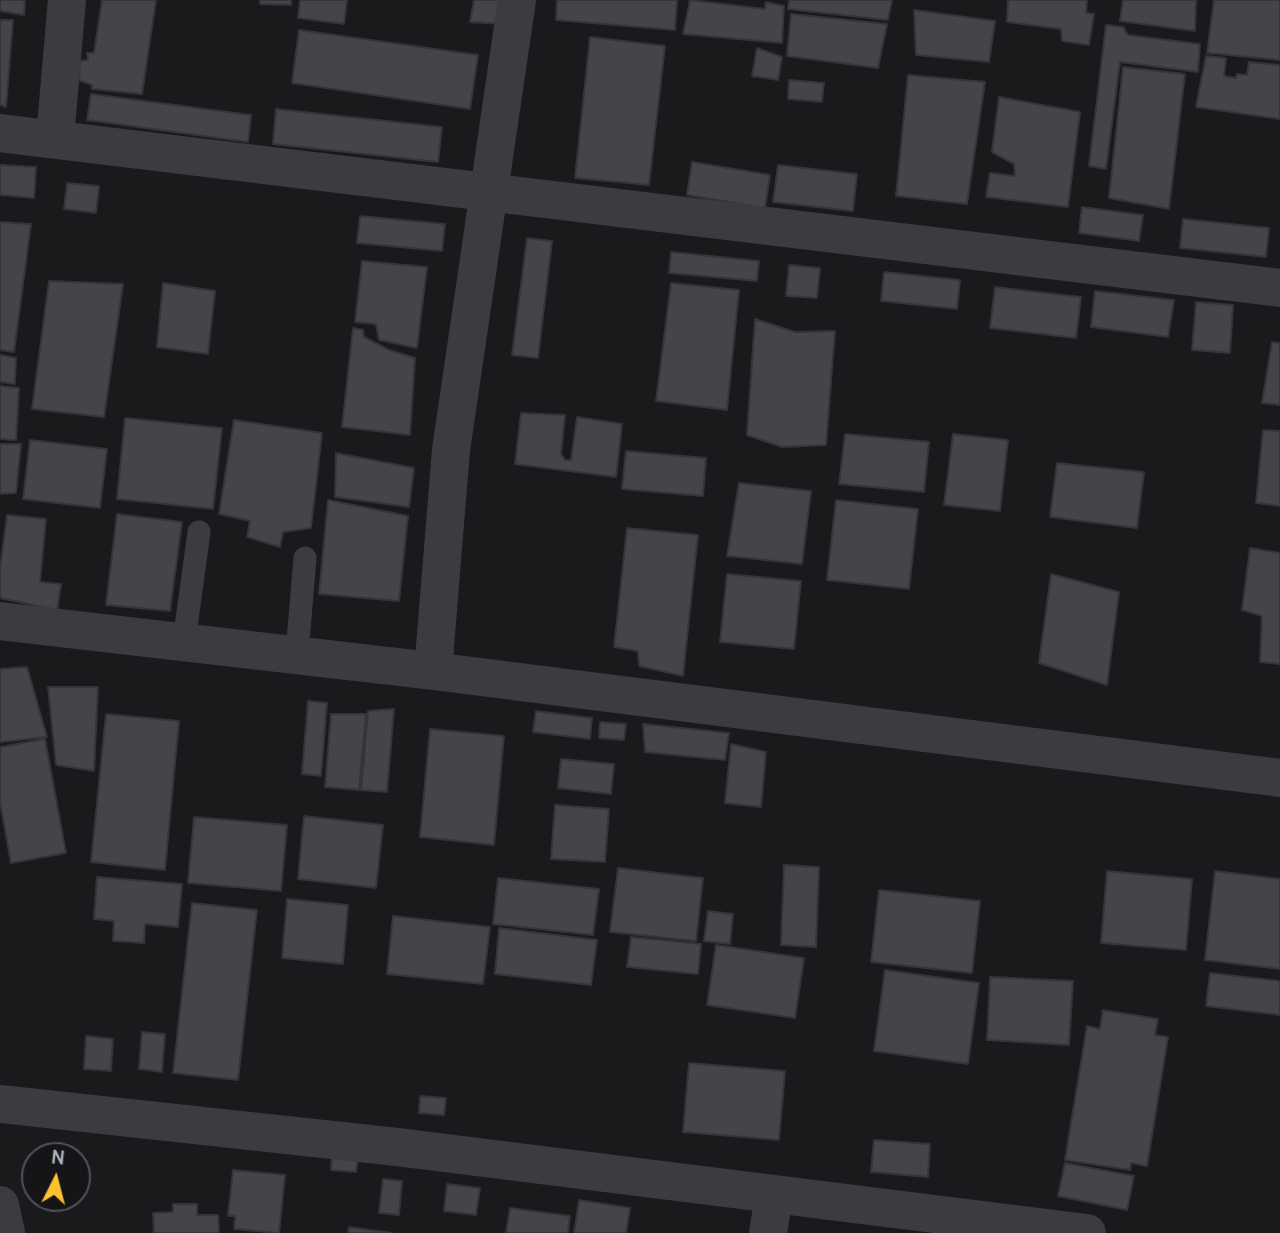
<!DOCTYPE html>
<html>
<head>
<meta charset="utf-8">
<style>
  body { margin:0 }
  #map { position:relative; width:1280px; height:1233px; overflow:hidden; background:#1a1a1d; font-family:Cabin,sans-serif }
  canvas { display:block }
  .north { position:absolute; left:21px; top:1142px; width:70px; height:70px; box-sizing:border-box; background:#151518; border:2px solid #51535a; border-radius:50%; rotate:6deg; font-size:19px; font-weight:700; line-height:28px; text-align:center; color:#acb1bd }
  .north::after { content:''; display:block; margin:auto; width:24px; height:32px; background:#fec231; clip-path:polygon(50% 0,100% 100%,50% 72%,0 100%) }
</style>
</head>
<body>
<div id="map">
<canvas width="1280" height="1233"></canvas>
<div class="north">N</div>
</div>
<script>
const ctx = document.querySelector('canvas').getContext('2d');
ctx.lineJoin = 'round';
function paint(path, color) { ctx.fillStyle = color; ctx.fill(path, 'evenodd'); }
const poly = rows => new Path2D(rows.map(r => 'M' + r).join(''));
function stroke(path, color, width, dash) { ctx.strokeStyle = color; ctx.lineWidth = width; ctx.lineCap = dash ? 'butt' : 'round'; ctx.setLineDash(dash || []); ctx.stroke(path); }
const building = poly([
  [0,0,25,0,24,15,0,11,0,0],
  [102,0,156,0,142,94,92,89,92,85,79,80,80,61,88,60,87,53,94,53,102,0],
  [260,0,291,0,291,5,260,4,260,0],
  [300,0,347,0,344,24,298,18,300,0],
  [474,0,500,0,504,24,470,22,474,0],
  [557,0,677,0,675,30,556,20,557,0],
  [690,0,765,9,766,2,784,6,782,43,683,34,690,0],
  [789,0,892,0,888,20,788,9,789,0],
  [1008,0,1087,0,1086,13,1094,14,1089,45,1062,41,1061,29,1007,22,1008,0],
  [1123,0,1196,0,1195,31,1120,21,1123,0],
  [1214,0,1280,0,1280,60,1207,53,1214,0],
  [914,10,995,21,989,62,916,55,914,10],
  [791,14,887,24,878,68,787,56,791,14],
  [0,20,13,20,6,107,0,105,0,20],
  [1106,25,1123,27,1128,35,1200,44,1198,72,1120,62,1106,169,1089,166,1106,25],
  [299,30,478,55,470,109,292,83,299,30],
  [590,37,665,46,649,185,575,178,590,37],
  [757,48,782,57,778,80,752,76,757,48],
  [1206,56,1226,58,1224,76,1236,78,1237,74,1247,75,1249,62,1280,65,1280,119,1196,107,1206,56],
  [1123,67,1185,74,1169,209,1109,198,1123,67],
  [908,75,985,82,967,204,896,196,908,75],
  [789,80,824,83,822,102,788,99,789,80],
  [91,94,251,115,248,142,87,120,91,94],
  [999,97,1080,112,1068,207,986,197,990,173,1015,176,1014,164,992,152,999,97],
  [276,109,442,127,438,162,273,144,276,109],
  [692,162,770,175,765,208,687,195,692,162],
  [0,165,36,167,34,198,0,195,0,165],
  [778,165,857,174,853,211,773,202,778,165],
  [67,183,99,186,96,213,64,209,67,183],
  [1082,207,1143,215,1139,241,1079,233,1082,207],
  [360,216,445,224,442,251,357,243,360,216],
  [1183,219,1269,228,1266,257,1180,248,1183,219],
  [0,222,31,224,14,352,0,350,0,222],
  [527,238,552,241,538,358,512,355,527,238],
  [671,252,759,261,757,281,669,273,671,252],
  [362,261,427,267,417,348,379,340,376,324,355,322,362,261],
  [789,265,820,268,817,298,786,296,789,265],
  [884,272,960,280,957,309,881,301,884,272],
  [49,281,123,284,104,417,32,409,49,281],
  [163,283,215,291,208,354,157,347,163,283],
  [671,283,739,290,727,410,656,401,671,283],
  [995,287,1081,297,1076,338,990,328,995,287],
  [1095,291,1174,300,1168,337,1091,327,1095,291],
  [1196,302,1233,305,1230,353,1192,350,1196,302],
  [755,319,795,332,835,331,826,445,782,447,747,435,755,319],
  [353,328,363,330,364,337,389,350,415,358,410,435,342,427,353,328],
  [1272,342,1280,343,1280,405,1262,403,1272,342],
  [0,355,16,358,15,384,0,382,0,355],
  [0,386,19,388,16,440,0,439,0,386],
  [521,413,565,415,561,454,565,460,571,460,577,417,622,424,616,477,515,464,521,413],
  [125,418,222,428,213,509,117,499,125,418],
  [234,420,322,433,311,528,283,532,280,547,247,537,250,521,219,514,234,420],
  [1263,430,1280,431,1280,506,1256,503,1263,430],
  [845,434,929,442,924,492,839,484,845,434],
  [953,434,1008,440,1000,511,944,505,953,434],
  [30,440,107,449,100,508,23,499,30,440],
  [0,444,21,444,16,493,0,494,0,444],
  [626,451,706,458,703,496,622,489,626,451],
  [336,453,414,468,409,507,335,497,336,453],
  [1057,463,1144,472,1137,528,1050,517,1057,463],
  [739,483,811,491,802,564,727,556,739,483],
  [328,500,408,516,399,601,319,594,328,500],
  [836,500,918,509,909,589,827,580,836,500],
  [117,514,182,522,170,611,106,605,117,514],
  [7,515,46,519,40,582,61,584,57,610,0,598,0,569,7,515],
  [627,528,698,535,683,676,639,666,638,651,614,647,627,528],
  [1250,548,1280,553,1280,664,1260,662,1262,616,1242,610,1250,548],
  [727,574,801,581,794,649,720,642,727,574],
  [1051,574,1119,592,1107,685,1039,663,1051,574],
  [27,667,47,737,0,742,0,669,27,667],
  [48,687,98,687,94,771,56,765,48,687],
  [308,701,327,703,321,776,302,774,308,701],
  [394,709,387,792,361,790,368,711,394,709],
  [536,711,592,718,590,739,533,732,536,711],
  [106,714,179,721,165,870,91,862,106,714],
  [331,714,366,714,359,790,325,787,331,714],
  [600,722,626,724,624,740,599,738,600,722],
  [643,724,729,733,725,760,645,752,643,724],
  [430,729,504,736,494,845,420,837,430,729],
  [45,739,66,853,11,863,0,802,0,747,45,739],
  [731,744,766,752,761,807,725,803,731,744],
  [561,759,614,764,611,794,558,788,561,759],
  [555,805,609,809,605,862,551,859,555,805],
  [304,816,383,825,376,888,298,879,304,816],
  [194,817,287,825,281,891,188,883,194,817],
  [784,865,819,867,816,947,781,945,784,865],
  [618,868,703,878,696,941,610,932,618,868],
  [1107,871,1192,879,1186,950,1101,943,1107,871],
  [1215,871,1280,879,1280,969,1205,960,1215,871],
  [97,877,182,884,178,927,145,924,144,943,113,941,114,921,94,919,97,877],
  [498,878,599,889,593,935,493,924,498,878],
  [879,890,980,901,972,973,871,962,879,890],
  [287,899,348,905,343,964,282,958,287,899],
  [192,903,257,910,238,1080,173,1073,192,903],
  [708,911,733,914,730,944,704,941,708,911],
  [393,916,490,927,483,984,387,974,393,916],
  [499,928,597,940,591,985,495,974,499,928],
  [631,937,701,944,698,974,627,967,631,937],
  [716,945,804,958,795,1018,707,1005,716,945],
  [885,970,979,983,968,1064,874,1051,885,970],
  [1210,973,1280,981,1280,1015,1206,1006,1210,973],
  [990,977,1073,981,1069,1045,987,1040,990,977],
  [1103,1010,1158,1019,1155,1035,1168,1037,1147,1166,1131,1163,1130,1170,1065,1160,1087,1026,1100,1029,1103,1010],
  [142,1032,165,1034,162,1072,139,1069,142,1032],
  [86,1036,113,1039,111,1071,84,1069,86,1036],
  [689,1063,785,1071,779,1140,683,1132,689,1063],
  [420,1096,446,1098,444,1115,419,1113,420,1096],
  [874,1140,930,1144,928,1177,871,1172,874,1140],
  [332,1155,358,1158,356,1172,331,1170,332,1155],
  [1065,1163,1134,1176,1127,1210,1058,1196,1065,1163],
  [233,1170,285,1175,279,1233,234,1229,235,1216,228,1216,233,1170],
  [383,1179,402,1181,399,1215,379,1213,383,1179],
  [447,1184,480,1188,476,1215,444,1211,447,1184],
  [579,1200,630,1208,626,1233,574,1233,579,1200],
  [173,1204,197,1204,197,1215,218,1215,219,1233,154,1233,153,1213,173,1212,173,1204],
  [510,1208,570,1216,568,1233,506,1233,510,1208],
  [349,1227,392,1233,348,1233,349,1227]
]);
paint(building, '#44454a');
stroke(building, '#343439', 2);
stroke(poly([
  [184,642,199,532],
  [297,654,305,558]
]), '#3b3c42', 23);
stroke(poly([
  [0,133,1280,288],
  [55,138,67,0],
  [0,621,433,671,1280,778],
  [433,671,451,450,517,0],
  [0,1104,397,1147,1087,1233],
  [0,1205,6,1233],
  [768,1233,774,1195]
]), '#3b3c42', 38);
</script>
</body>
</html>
